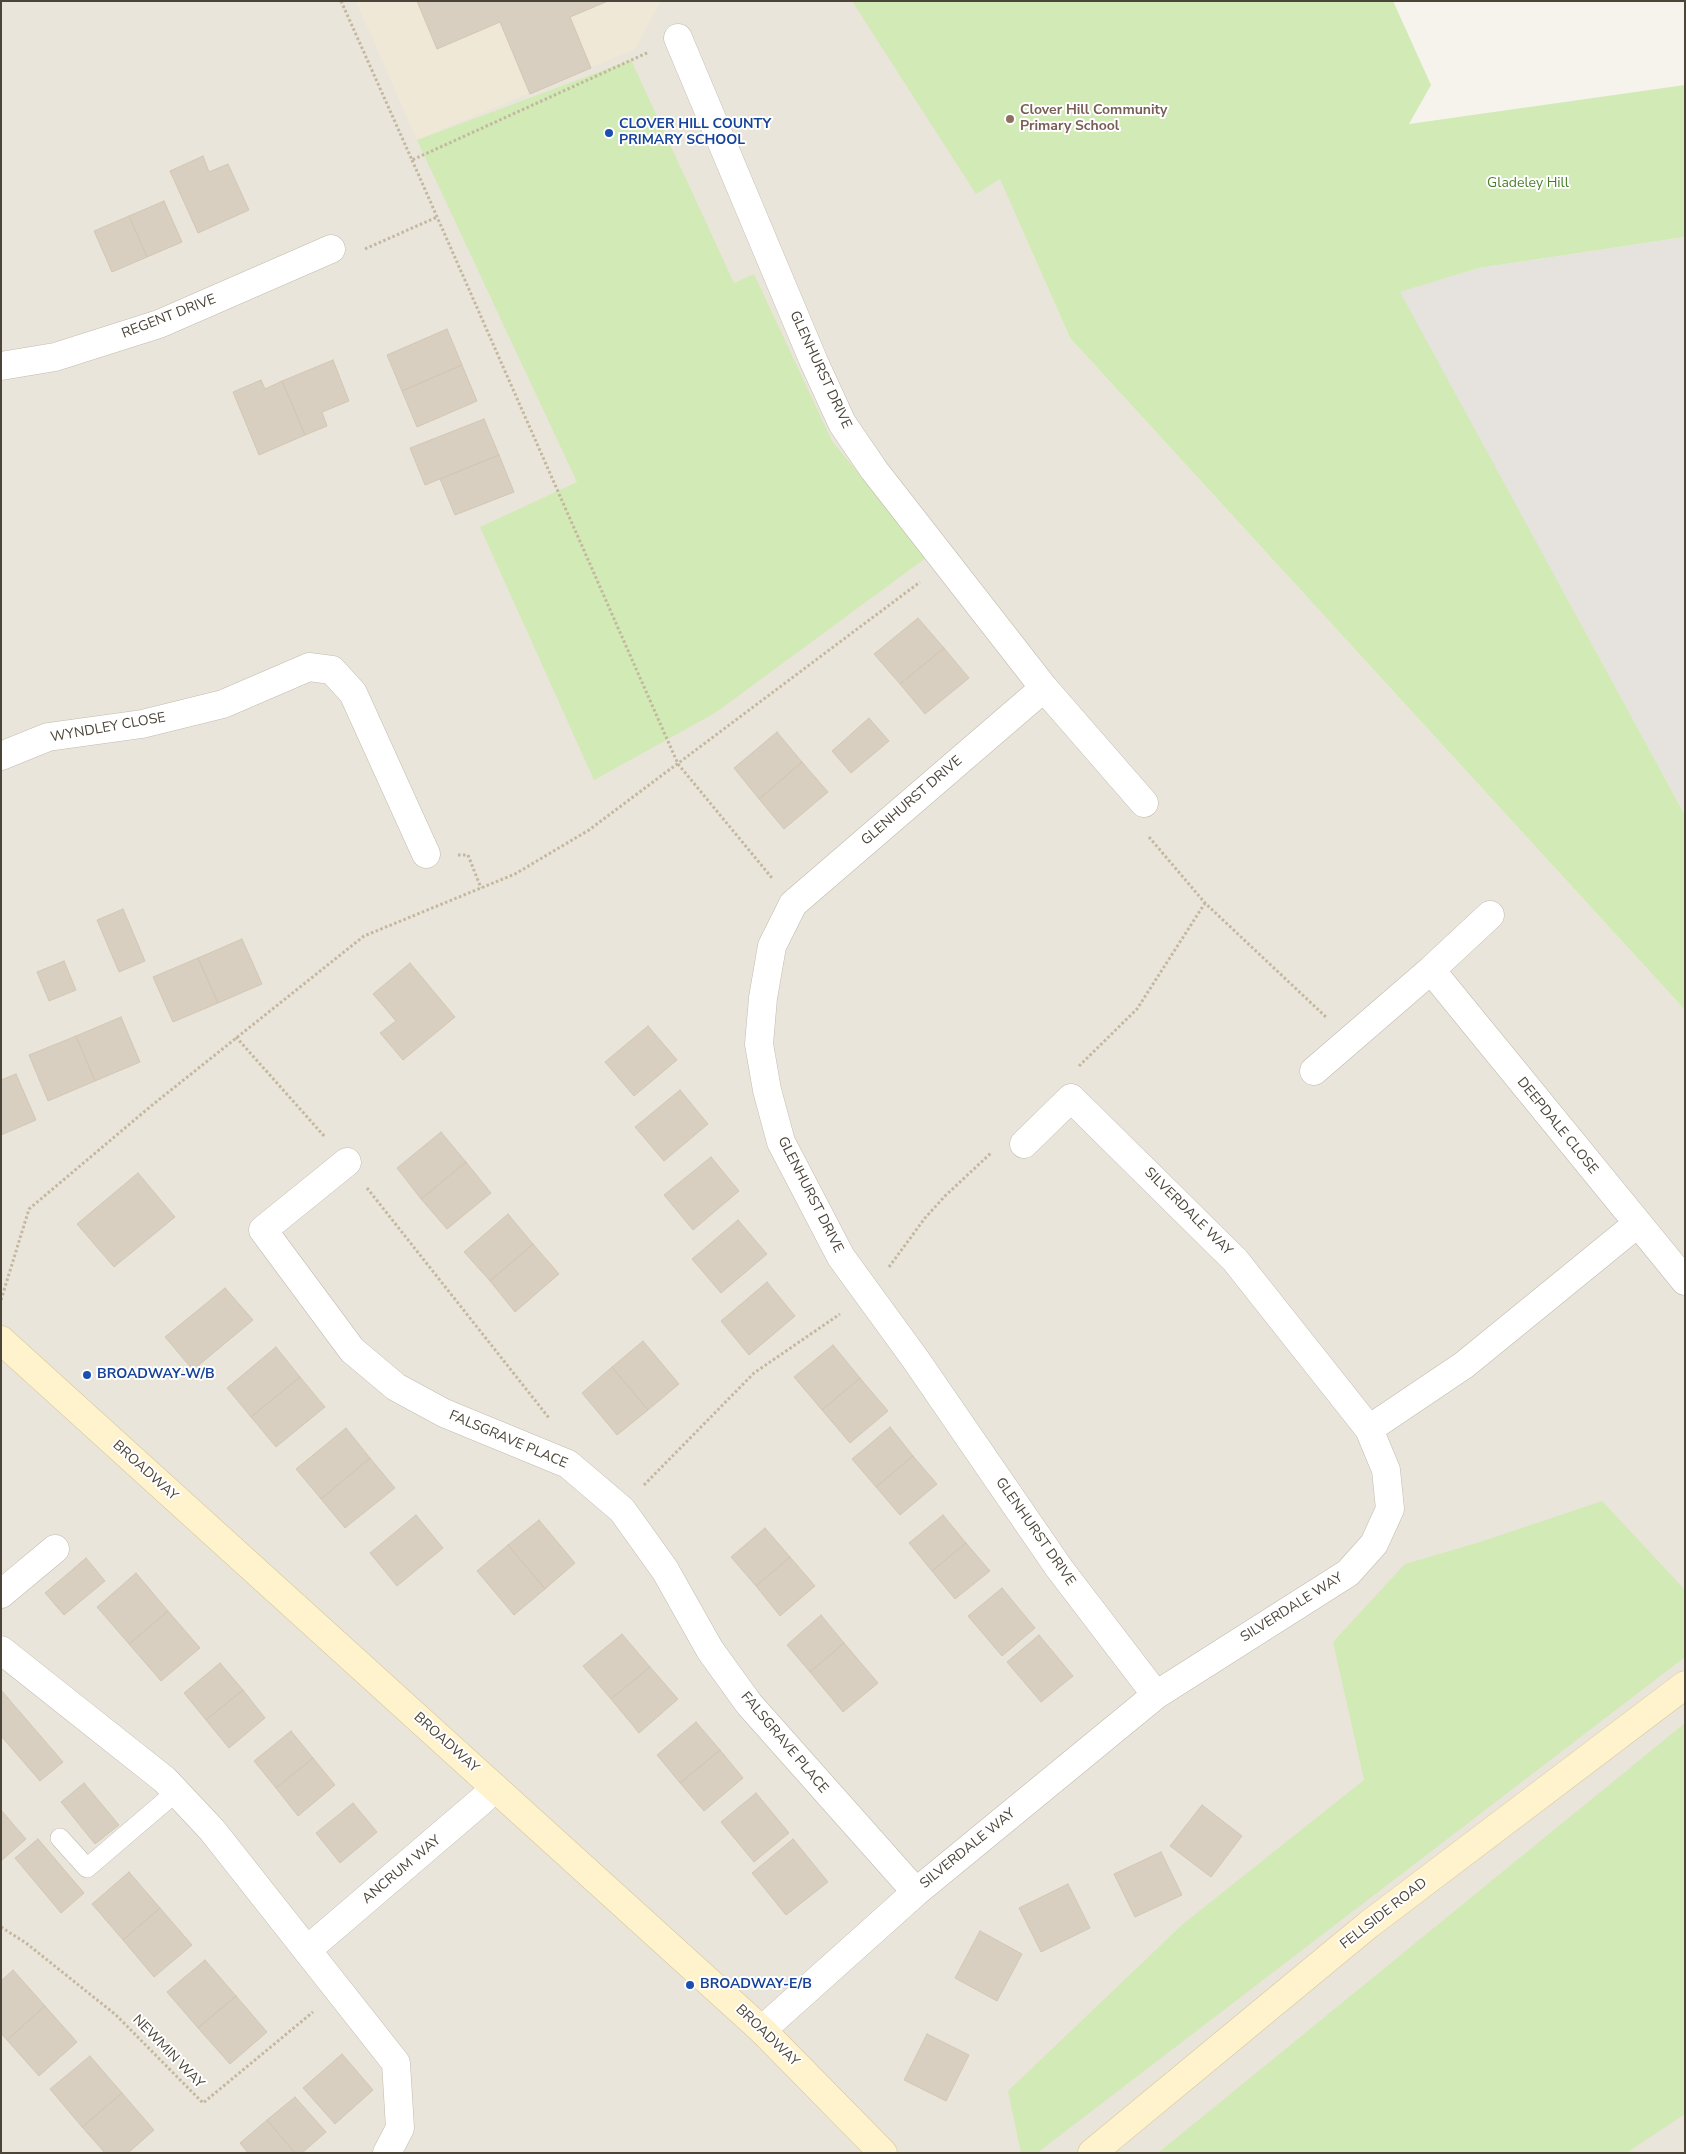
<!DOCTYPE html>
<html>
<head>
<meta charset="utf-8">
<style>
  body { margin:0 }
  #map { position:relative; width:1686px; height:2154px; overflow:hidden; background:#f6f3ec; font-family:"Nunito Sans",sans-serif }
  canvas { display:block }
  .frame { position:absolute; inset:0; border:2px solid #4b4439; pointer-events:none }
</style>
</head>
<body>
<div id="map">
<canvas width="1686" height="2154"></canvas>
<div class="frame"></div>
</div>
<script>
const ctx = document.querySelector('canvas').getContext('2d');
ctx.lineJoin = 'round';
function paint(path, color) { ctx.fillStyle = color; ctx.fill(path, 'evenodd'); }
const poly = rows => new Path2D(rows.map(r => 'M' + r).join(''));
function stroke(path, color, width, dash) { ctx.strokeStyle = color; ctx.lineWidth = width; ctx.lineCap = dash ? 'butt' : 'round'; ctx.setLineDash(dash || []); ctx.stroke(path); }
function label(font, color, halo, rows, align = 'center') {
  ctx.font = font + ' "Nunito Sans",sans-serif'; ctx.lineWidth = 4; ctx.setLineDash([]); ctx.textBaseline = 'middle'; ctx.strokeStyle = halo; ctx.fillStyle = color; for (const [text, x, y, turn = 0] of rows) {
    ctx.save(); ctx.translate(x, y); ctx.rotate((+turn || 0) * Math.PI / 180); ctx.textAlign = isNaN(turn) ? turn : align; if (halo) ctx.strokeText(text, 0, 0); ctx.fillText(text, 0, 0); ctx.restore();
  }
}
paint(poly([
  [1,1,923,1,1070,338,1685,1010,1685,2153,1,2153]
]), '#eae5da');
paint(poly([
  [1685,237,1685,815,1399,292,1479,268]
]), '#e6e2dd');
paint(poly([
  [356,1,661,1,635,49,417,140]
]), '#efe8d6');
paint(poly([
  [852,1,1393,1,1431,85,1409,124,1685,85,1685,237,1479,268,1400,292,1685,815,1685,1010,1070,338,1000,179,976,194],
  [631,60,734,283,754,274,832,441,927,557,715,713,594,780,480,527,577,482,417,140],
  [1602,1501,1685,1590,1685,1657,1037,2153,1021,2153,1008,2091,1183,1924,1364,1780,1333,1642,1405,1564,1480,1542],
  [1685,1723,1685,2114,1626,2153,1158,2153]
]), '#d2eab5');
const building = poly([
  [417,1,608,1,570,17,591,68,530,94,500,22,437,49,417,1],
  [203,156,209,172,228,164,249,210,198,233,170,171,203,156],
  [164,201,182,242,147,257,129,216,164,201],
  [129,216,147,257,112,272,94,231,129,216],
  [447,329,462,365,402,391,387,355,447,329],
  [333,360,349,401,322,412,327,426,305,435,282,381,333,360],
  [462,365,477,401,417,427,402,391,462,365],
  [261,380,265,389,282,381,305,435,259,455,233,392,261,380],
  [484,419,499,455,425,485,410,448,484,419],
  [499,455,514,492,455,515,440,479,499,455],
  [918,618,944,648,900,684,874,654,918,618],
  [944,648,969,678,925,714,900,684,944,648],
  [869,718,889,741,851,773,832,751,869,718],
  [777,732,802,762,759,799,734,768,777,732],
  [802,762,828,792,784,829,759,799,802,762],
  [123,909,145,961,119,972,97,920,123,909],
  [242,939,262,984,218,1003,198,958,242,939],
  [198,958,218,1003,173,1022,153,977,198,958],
  [64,961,76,990,49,1001,37,972,64,961],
  [410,963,455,1017,403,1060,380,1033,396,1021,373,994,410,963],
  [121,1017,140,1062,95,1081,76,1036,121,1017],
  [648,1026,677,1060,634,1096,605,1062,648,1026],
  [76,1036,95,1081,48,1101,29,1055,76,1036],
  [16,1074,36,1120,1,1135,1,1080,16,1074],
  [680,1090,708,1124,664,1161,635,1127,680,1090],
  [441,1132,466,1162,421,1199,397,1168,441,1132],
  [711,1157,739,1191,693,1230,664,1195,711,1157],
  [466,1162,491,1193,447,1229,421,1199,466,1162],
  [138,1173,175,1217,114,1267,77,1224,138,1173],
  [508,1214,533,1244,490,1281,464,1252,508,1214],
  [738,1220,767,1254,721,1293,692,1259,738,1220],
  [533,1244,559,1274,515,1312,490,1281,533,1244],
  [767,1282,795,1316,749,1355,721,1321,767,1282],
  [225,1288,253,1320,193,1370,165,1337,225,1288],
  [643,1341,679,1384,648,1410,612,1367,643,1341],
  [833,1345,860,1378,822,1410,794,1377,833,1345],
  [276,1347,300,1377,251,1417,227,1388,276,1347],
  [612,1367,648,1410,617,1435,582,1393,612,1367],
  [300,1377,325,1407,276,1447,251,1417,300,1377],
  [860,1378,888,1411,850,1443,822,1410,860,1378],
  [890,1427,913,1456,876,1487,852,1459,890,1427],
  [346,1428,370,1458,321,1499,296,1469,346,1428],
  [913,1456,937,1484,900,1515,876,1487,913,1456],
  [370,1458,395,1488,345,1528,321,1499,370,1458],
  [416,1515,443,1548,397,1586,370,1553,416,1515],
  [943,1515,966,1543,932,1571,909,1543,943,1515],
  [539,1520,575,1563,545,1589,508,1545,539,1520],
  [765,1528,790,1557,756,1586,731,1557,765,1528],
  [966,1543,990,1571,955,1599,932,1571,966,1543],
  [508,1545,545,1589,514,1615,477,1571,508,1545],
  [790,1557,815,1586,780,1616,756,1586,790,1557],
  [86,1558,105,1581,64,1615,45,1593,86,1558],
  [136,1573,168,1611,129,1644,97,1607,136,1573],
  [1002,1588,1035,1628,1002,1656,968,1616,1002,1588],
  [168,1611,200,1648,161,1681,129,1644,168,1611],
  [821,1615,844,1643,810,1672,787,1645,821,1615],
  [622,1634,650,1667,611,1699,583,1666,622,1634],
  [1039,1635,1073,1676,1041,1702,1007,1662,1039,1635],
  [844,1643,878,1683,843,1712,810,1672,844,1643],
  [220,1663,243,1690,206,1720,184,1693,220,1663],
  [650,1667,678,1699,639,1733,611,1699,650,1667],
  [1,1690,63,1762,40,1781,1,1736,1,1690],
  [243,1690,265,1718,229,1748,206,1720,243,1690],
  [696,1722,720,1750,680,1783,657,1755,696,1722],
  [291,1731,313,1758,276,1788,254,1761,291,1731],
  [720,1750,743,1778,704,1811,680,1783,720,1750],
  [313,1758,335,1785,298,1816,276,1788,313,1758],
  [84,1783,119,1825,95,1844,61,1802,84,1783],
  [756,1793,789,1833,754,1862,721,1822,756,1793],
  [353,1803,377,1832,340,1863,316,1833,353,1803],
  [1202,1805,1242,1836,1211,1877,1170,1846,1202,1805],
  [1,1810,26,1839,1,1861,1,1810],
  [38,1839,84,1893,61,1913,15,1858,38,1839],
  [793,1839,828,1882,786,1915,752,1873,793,1839],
  [1161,1852,1182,1895,1135,1917,1114,1874,1161,1852],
  [129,1872,160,1908,123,1940,92,1904,129,1872],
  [1068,1884,1090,1928,1041,1952,1019,1908,1068,1884],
  [160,1908,192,1945,154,1977,123,1940,160,1908],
  [980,1931,1022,1954,997,2001,955,1978,980,1931],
  [205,1960,236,1996,198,2028,167,1992,205,1960],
  [13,1970,45,2006,7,2040,1,2033,1,1981,13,1970],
  [236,1996,267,2032,230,2064,198,2028,236,1996],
  [45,2006,77,2042,39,2076,7,2040,45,2006],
  [927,2034,969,2055,946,2101,904,2080,927,2034],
  [342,2054,373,2090,335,2124,303,2088,342,2054],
  [90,2056,122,2093,82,2127,50,2089,90,2056],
  [122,2093,154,2130,128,2153,105,2153,82,2127,122,2093],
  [295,2097,326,2132,302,2153,295,2153,267,2120,295,2097],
  [267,2120,295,2153,248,2153,240,2143,267,2120]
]);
paint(building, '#d8cfc1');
stroke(building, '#d3c7b4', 1);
const lane = poly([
  [60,1838,87,1868,176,1792]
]);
const street = poly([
  [678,38,814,362,842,423,874,470,1044,688,1144,803],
  [1,366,55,357,159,324,331,249],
  [1044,688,793,904,772,946,763,998,759,1044,767,1090,781,1142,841,1257,916,1360,1059,1568,1156,1695],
  [1,756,48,737,142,724,223,704,309,667,332,670,353,693,426,854],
  [1431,970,1685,1281],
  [1314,1071,1431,970,1490,915],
  [347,1162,263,1230,352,1350,396,1387,444,1413,568,1464,622,1510,665,1570,710,1650,749,1704,916,1892],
  [1369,1429,1464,1365,1637,1224],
  [1,1594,55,1549],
  [1,1650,165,1780,212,1830,396,2063,400,2128,387,2153],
  [307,1950,480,1802,495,1788],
  [762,2030,916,1892,1156,1695,1348,1573,1374,1544,1390,1509,1386,1470,1369,1429,1235,1260,1071,1098,1024,1144]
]);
const secondary = poly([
  [1,1340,762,2030,883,2153],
  [1092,2153,1368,1925,1685,1685]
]);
stroke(lane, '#c2bbae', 20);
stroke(street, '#c2bbae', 29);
stroke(secondary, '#d6c79b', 29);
stroke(poly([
  [341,1,412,160,649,52],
  [412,160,678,764,772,878],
  [365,249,437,217],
  [1149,837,1205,903,1326,1017],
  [458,855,468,855,481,888],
  [236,1037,325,1137],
  [1079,1066,1137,1009,1205,903],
  [367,1188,549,1418],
  [889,1267,925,1218,945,1196,991,1153],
  [1,1300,29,1209,151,1106,364,936,515,874,589,830,920,582],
  [644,1485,754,1373,840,1314],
  [1,1927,26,1943,116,2015,203,2103,313,2012]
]), '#c4b79f', 3, [2.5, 2.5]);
stroke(lane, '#fff', 19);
stroke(street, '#fff', 28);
stroke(secondary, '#fff3cd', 28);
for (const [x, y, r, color] of [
  [1010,119,5,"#8d6e63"],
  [609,133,5,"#1a4fb4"],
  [87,1375,5,"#1a4fb4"],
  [690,1985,5,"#1a4fb4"]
]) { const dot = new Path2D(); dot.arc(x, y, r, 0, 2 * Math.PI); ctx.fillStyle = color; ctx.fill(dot); stroke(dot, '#fff', 2); }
label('bold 14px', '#785e54', '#fff', [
  ["Clover Hill Community",1020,111],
  ["Primary School",1020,127]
], 'left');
label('bold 14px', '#164399', '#fff', [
  ["CLOVER HILL COUNTY",619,125],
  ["PRIMARY SCHOOL",619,141],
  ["BROADWAY-W/B",97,1375],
  ["BROADWAY-E/B",700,1985]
], 'left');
label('14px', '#4a7f2a', '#fff', [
  ["Gladeley Hill",1528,184]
]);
label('14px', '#4b4439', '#fff', [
  ["REGENT DRIVE",169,317,-21],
  ["GLENHURST DRIVE",820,370,65],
  ["WYNDLEY CLOSE",108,728,-10],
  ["GLENHURST DRIVE",912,801,-41],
  ["DEEPDALE CLOSE",1557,1126,51],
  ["GLENHURST DRIVE",810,1195,63],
  ["SILVERDALE WAY",1188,1212,45],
  ["FALSGRAVE PLACE",508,1440,23],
  ["BROADWAY",145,1471,42],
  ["GLENHURST DRIVE",1035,1532,55],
  ["SILVERDALE WAY",1292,1608,-32],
  ["BROADWAY",446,1743,42],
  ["FALSGRAVE PLACE",784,1743,50],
  ["SILVERDALE WAY",968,1849,-39],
  ["ANCRUM WAY",402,1870,-40],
  ["FELLSIDE ROAD",1384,1914,-38],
  ["BROADWAY",767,2036,44],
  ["NEWMIN WAY",168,2052,46]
]);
</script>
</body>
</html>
